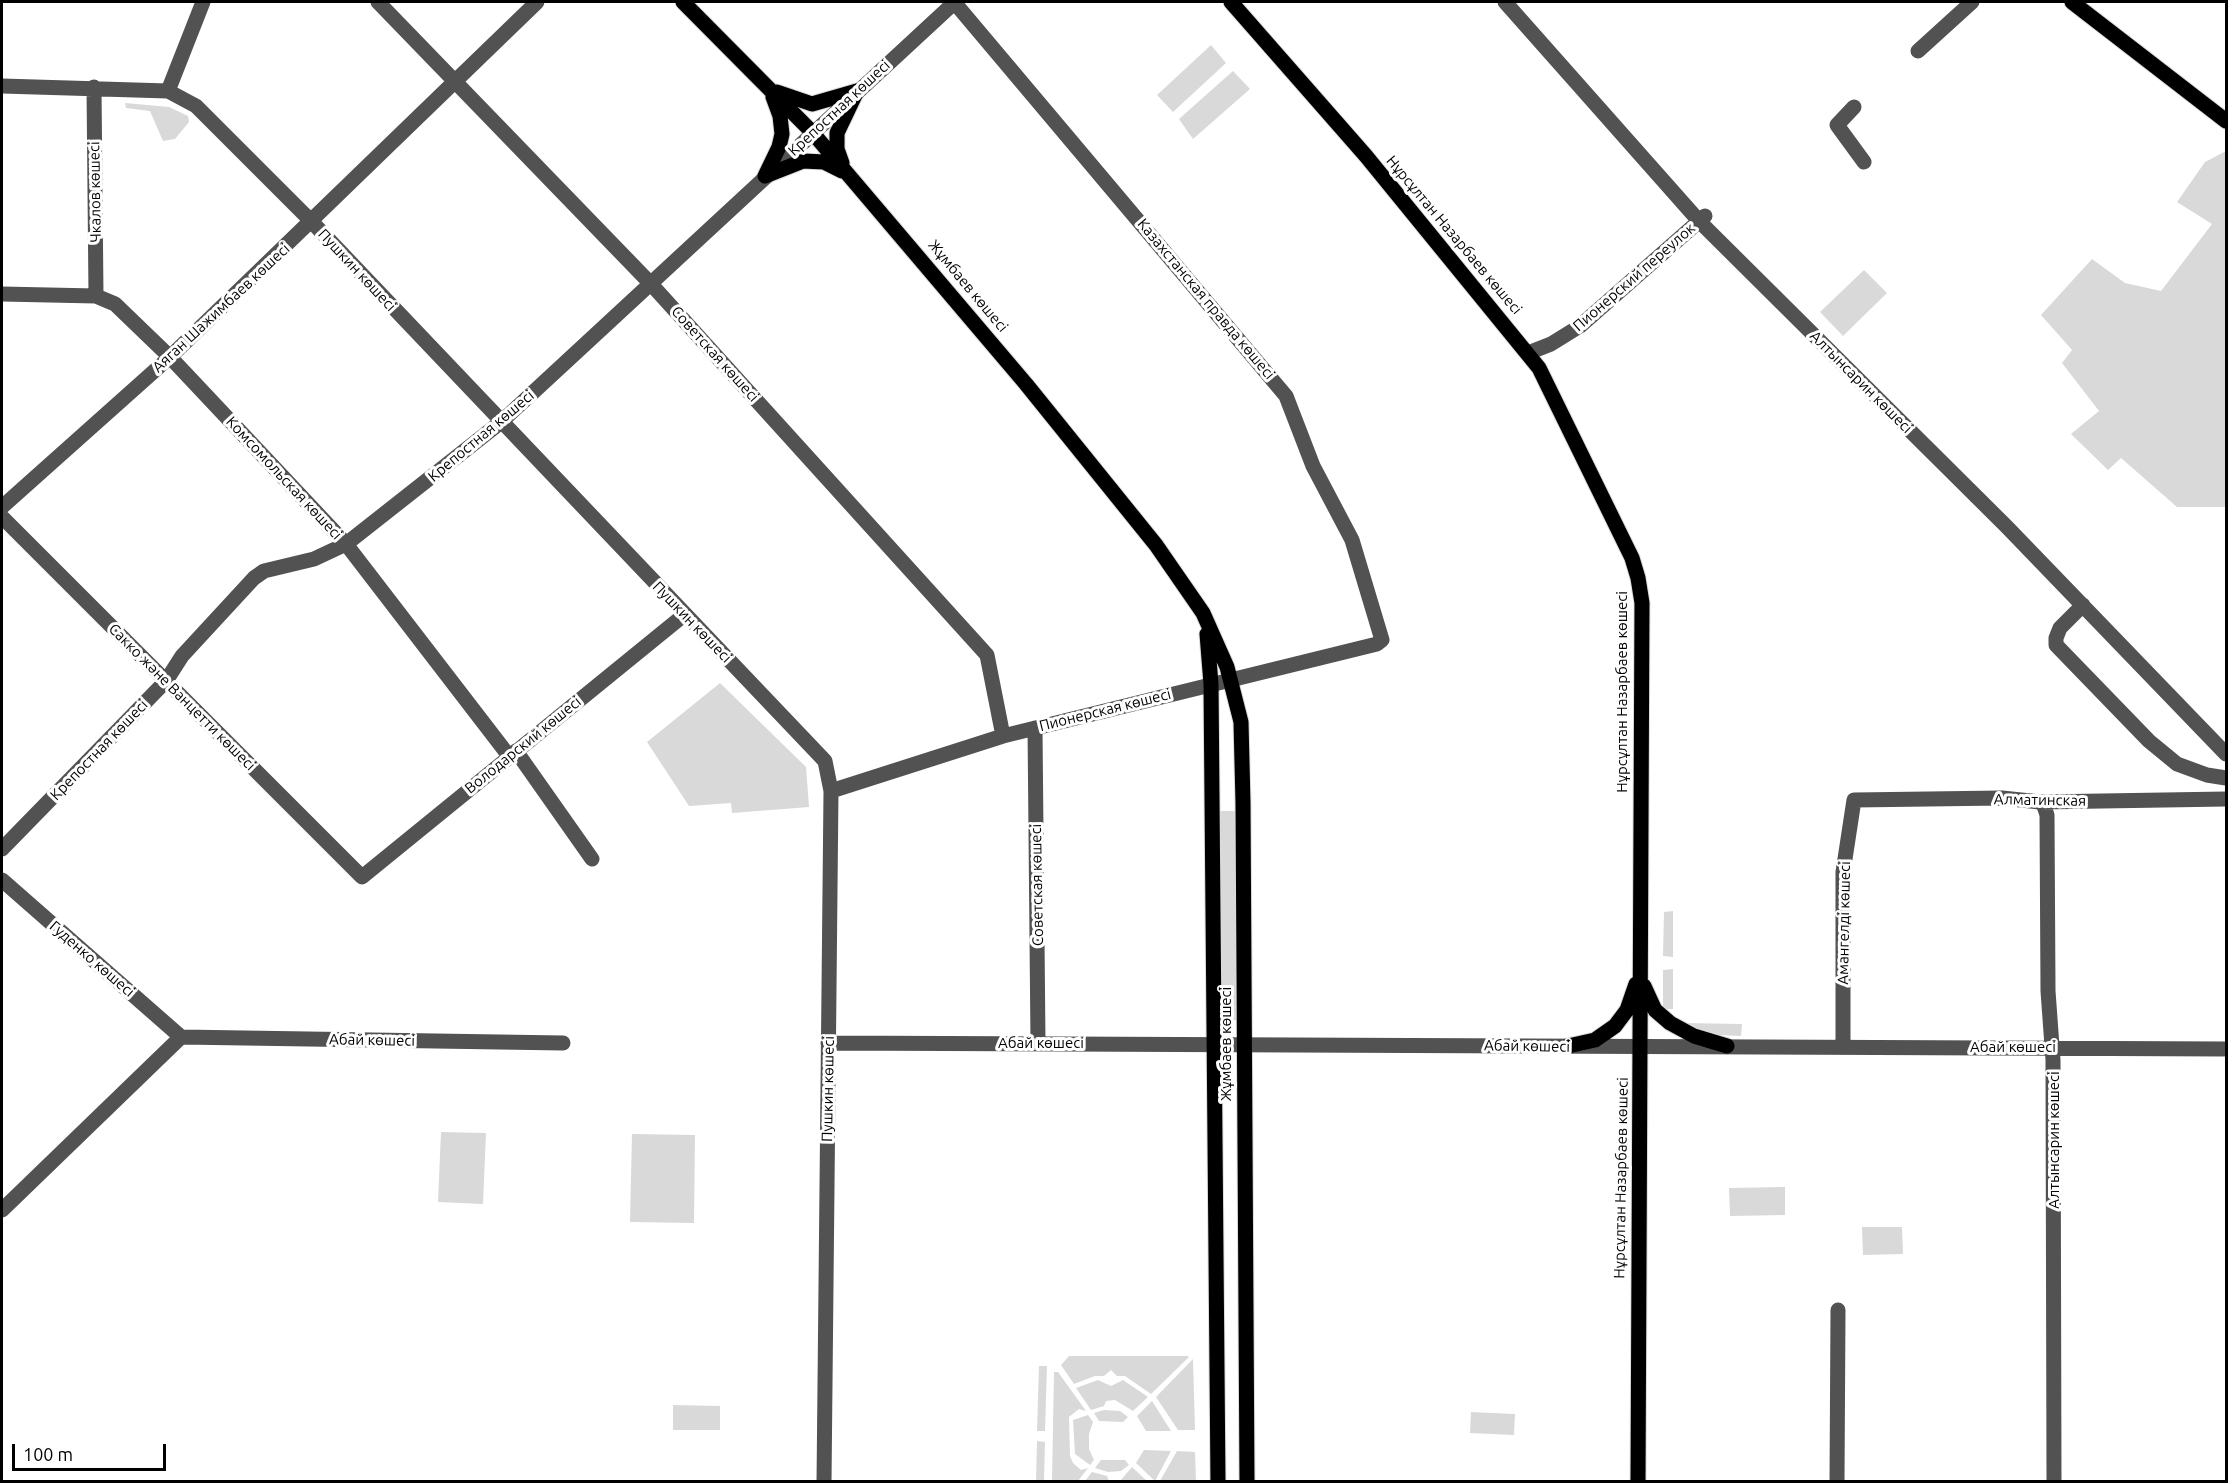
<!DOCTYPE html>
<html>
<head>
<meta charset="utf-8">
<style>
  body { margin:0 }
  #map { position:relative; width:2228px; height:1483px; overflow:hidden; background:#fff; font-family:Ubuntu,sans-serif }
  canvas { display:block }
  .frame { position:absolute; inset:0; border:3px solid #000; pointer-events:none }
  .scale { position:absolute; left:12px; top:1444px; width:154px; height:27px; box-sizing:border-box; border:3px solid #000; border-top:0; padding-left:8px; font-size:18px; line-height:21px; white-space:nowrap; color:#000; -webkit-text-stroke:4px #fff; paint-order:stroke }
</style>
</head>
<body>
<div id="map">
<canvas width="2228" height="1483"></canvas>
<div class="frame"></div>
<div class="scale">100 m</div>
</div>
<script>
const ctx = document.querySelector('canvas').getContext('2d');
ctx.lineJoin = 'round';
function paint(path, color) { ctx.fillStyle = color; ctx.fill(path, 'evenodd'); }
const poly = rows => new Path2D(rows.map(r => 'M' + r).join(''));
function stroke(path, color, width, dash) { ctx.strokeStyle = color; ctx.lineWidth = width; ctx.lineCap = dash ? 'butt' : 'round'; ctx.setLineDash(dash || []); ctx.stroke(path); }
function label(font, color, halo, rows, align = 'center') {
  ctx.font = font + ' Ubuntu,sans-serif'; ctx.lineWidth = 6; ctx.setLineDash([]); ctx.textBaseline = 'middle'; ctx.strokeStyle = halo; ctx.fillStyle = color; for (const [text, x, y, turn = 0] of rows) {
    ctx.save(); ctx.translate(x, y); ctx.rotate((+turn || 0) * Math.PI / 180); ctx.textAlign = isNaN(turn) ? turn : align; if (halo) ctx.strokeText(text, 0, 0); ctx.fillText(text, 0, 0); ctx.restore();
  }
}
paint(poly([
  [1211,45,1226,63,1173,112,1157,95],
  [1233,71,1250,89,1193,139,1179,119],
  [125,103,169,107,188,116,189,122,175,139,163,141,150,111,126,108],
  [2226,151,2226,507,2177,507,2121,458,2108,470,2071,434,2099,411,2062,363,2072,350,2041,315,2092,259,2125,283,2161,291,2212,224,2177,202,2205,162],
  [1864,270,1887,293,1843,336,1820,312],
  [720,683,806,767,809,807,732,813,731,803,689,806,647,742],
  [1220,811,1236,811,1236,1020,1221,1020],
  [1673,911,1673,957,1663,956,1664,912],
  [1673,969,1673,1009,1663,1009,1663,970],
  [1682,1023,1742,1024,1741,1036,1695,1034],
  [441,1132,486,1133,483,1204,438,1202],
  [632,1134,695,1135,694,1223,630,1222],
  [1785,1187,1785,1215,1730,1216,1729,1188],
  [1902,1227,1903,1254,1863,1255,1862,1227],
  [1069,1356,1188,1356,1189,1357,1151,1394,1125,1376,1117,1376,1111,1370,1104,1376,1095,1376,1074,1384,1061,1365],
  [1193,1359,1195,1430,1178,1430,1156,1397],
  [1039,1366,1047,1366,1045,1431,1037,1431],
  [1054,1372,1058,1372,1086,1411,1079,1409,1069,1417,1070,1456,1073,1463,1081,1470,1088,1468,1078,1481,1052,1481],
  [1098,1380,1111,1386,1123,1380,1148,1397,1133,1411,1115,1400,1106,1401,1104,1406,1091,1410,1076,1388],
  [1152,1401,1171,1431,1146,1431,1137,1416],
  [673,1405,720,1406,720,1430,673,1430],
  [1104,1410,1120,1411,1128,1417,1123,1422,1099,1421,1094,1413],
  [1471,1412,1515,1414,1514,1435,1470,1433],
  [1088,1415,1093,1422,1089,1434,1089,1449,1094,1460,1090,1465,1075,1454,1073,1420],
  [1037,1441,1045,1442,1044,1481,1036,1481],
  [1144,1450,1171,1451,1155,1481,1136,1463],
  [1177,1451,1195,1452,1196,1481,1160,1481],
  [1101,1460,1125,1460,1129,1465,1121,1471,1108,1472,1095,1468],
  [1132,1467,1147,1481,1085,1481,1092,1472,1107,1476,1109,1481,1120,1481]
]), '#d9d9d9');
const major = poly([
  [683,2,812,132,1026,384,1156,545,1203,613,1227,667,1241,722,1243,803,1247,1482],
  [1231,2,1366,156,1539,368,1632,558,1638,578,1642,603,1638,1482],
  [2072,2,2226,121],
  [777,92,812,104,857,91],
  [842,163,837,149,837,133,857,91],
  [765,176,779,147,782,134,780,116,773,97],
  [765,176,803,161,824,162,842,171],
  [1207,634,1211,684,1218,1482],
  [1644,986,1655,1010,1670,1023,1694,1036,1727,1046],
  [1568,1046,1595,1040,1615,1026,1627,1010,1636,984]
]);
stroke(major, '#dbdbdb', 17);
stroke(poly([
  [378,2,651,284,987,655,1003,736],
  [1505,2,1699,221,2007,527,2226,754],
  [1918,51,1972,2],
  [2,86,168,91,196,106,312,222,825,761,831,791,824,1482],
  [94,87,96,296],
  [168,91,203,2],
  [1854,107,1837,125,1864,162],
  [2,294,96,296,115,304,170,357,346,544,509,756],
  [1528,353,1551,344,1580,326,1705,216],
  [2,507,170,357,537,2],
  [2,517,362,877,684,615],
  [2083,605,2060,628,2056,638,2056,645,2149,741,2177,764,2207,775,2226,778],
  [1035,728,1038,1043],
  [516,751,592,859],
  [831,791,1003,736,1377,644,1382,640,1352,540,1313,466,1286,396,954,2],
  [2040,802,2044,806,2047,815,2048,991,2053,1060,2054,1482],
  [2,849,166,681,182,656,254,578,264,571,314,559,346,544,501,422,955,2],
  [2,880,181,1037],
  [181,1037,563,1043],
  [828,1043,2226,1049],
  [1843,1047,1843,872,1854,800,2002,798,2040,802,2226,799],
  [2,1210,181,1037],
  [1837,1482,1838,1310]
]), '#525252', 15);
stroke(major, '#000', 15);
label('15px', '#000', '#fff', [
  ["Крепостная көшесі",839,108,-43],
  ["Чкалов көшесі",95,192,-91],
  ["Нұрсұлтан Назарбаев көшесі",1454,235,50],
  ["Пушкин көшесі",357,270,47],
  ["Пионерский переулок",1634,277,-41],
  ["Жұмбаев көшесі",968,286,50],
  ["Казахстанская правда көшесі",1206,299,50],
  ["Аяган Шажимбаев көшесі",221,308,-43],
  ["Советская көшесі",715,354,48],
  ["Алтынсарин көшесі",1861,382,45],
  ["Крепостная көшесі",481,436,-40],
  ["Комсомольская көшесі",284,478,47],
  ["Пушкин көшесі",692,622,46],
  ["Нұрсұлтан Назарбаев көшесі",1622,692,-90],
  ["Сакко және Ванцетти көшесі",182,697,45],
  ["Пионерская көшесі",1105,710,-14],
  ["Володарский көшесі",523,745,-39],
  ["Крепостная көшесі",99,750,-46],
  ["Алматинская",2040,800,1],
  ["Советская көшесі",1037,885,-91],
  ["Амангелді көшесі",1844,923,-89],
  ["Гуденко көшесі",92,959,41],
  ["Абай көшесі",372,1040,1],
  ["Абай көшесі",1041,1043],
  ["Жұмбаев көшесі",1226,1044,-90],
  ["Абай көшесі",1527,1046,1],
  ["Абай көшесі",2013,1047],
  ["Пушкин көшесі",828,1089,-89],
  ["Алтынсарин көшесі",2054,1140,-90],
  ["Нұрсұлтан Назарбаев көшесі",1621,1178,-89]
]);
</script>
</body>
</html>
